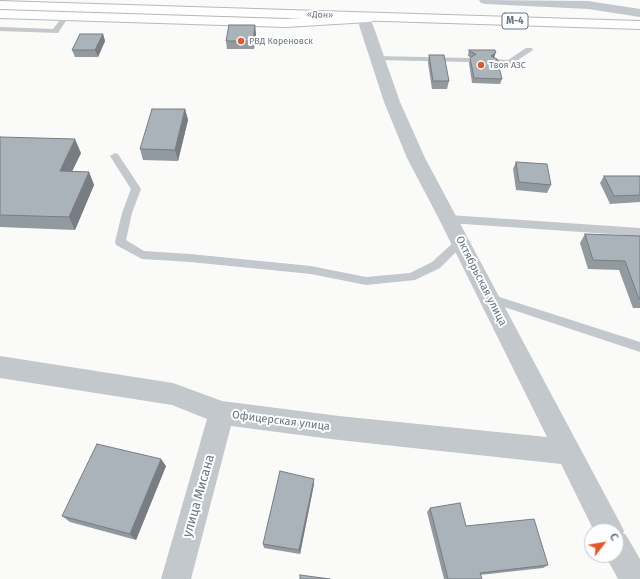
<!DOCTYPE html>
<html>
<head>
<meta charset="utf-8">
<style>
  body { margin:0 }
  #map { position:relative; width:640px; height:579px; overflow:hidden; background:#fafaf8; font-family:"Fira Sans",sans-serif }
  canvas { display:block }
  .north { position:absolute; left:584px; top:523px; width:40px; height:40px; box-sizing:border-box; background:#fff; border:1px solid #c1c8cd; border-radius:50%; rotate:59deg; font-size:11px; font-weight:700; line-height:16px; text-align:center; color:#657683 }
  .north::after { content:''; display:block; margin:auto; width:14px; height:18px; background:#e4572e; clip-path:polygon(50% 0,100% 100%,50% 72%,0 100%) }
</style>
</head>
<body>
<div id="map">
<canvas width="640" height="579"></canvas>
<div class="north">С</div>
</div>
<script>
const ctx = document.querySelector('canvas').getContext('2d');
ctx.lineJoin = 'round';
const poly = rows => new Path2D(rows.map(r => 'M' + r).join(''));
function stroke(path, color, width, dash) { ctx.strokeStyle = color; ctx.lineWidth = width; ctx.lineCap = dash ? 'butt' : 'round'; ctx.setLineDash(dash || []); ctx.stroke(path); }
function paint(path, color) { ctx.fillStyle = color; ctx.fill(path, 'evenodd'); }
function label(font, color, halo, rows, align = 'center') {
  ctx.font = font + ' "Fira Sans",sans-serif'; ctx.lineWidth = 4; ctx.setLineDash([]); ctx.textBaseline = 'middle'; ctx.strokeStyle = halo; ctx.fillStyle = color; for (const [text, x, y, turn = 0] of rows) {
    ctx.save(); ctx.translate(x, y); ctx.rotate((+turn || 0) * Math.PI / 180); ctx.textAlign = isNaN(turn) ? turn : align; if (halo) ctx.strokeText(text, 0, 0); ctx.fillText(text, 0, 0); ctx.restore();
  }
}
const primary = poly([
  [0,10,286,19,369,14,374,15,376,18,374,21,369,22,286,27,0,18,0,10]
]);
const highway = poly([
  [0,1,640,21,640,29,0,9,0,1]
]);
stroke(primary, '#b5babe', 2);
stroke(highway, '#b4b9bd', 2);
paint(poly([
  [66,14,69,16,58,33,0,31,0,27,53,29,64,15,66,14],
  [526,48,532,48,533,50,512,64,495,63,491,61,495,59,508,60,526,48],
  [374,56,469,58,473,60,469,62,377,60,373,58,374,56],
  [115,153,118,154,141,189,132,213,126,240,144,251,190,254,311,266,366,277,410,273,432,262,457,239,465,239,466,242,440,268,415,280,366,285,311,274,190,262,142,259,116,245,115,242,122,213,131,189,110,156,115,153],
  [449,215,640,228,640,236,449,223,445,222,444,219,445,216,449,215],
  [490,294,640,342,640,352,486,301,484,298,486,295,490,294]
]), '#c3c8cc');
paint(poly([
  [479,0,588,1,640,9,640,17,588,9,486,4,481,3,479,0],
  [366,21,371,22,373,25,400,102,425,158,619,521,624,531,623,533,626,535,640,559,640,579,618,579,605,555,616,555,616,531,594,531,561,464,339,440,231,426,191,579,161,579,207,419,172,405,0,378,0,356,173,383,222,401,339,416,547,437,439,219,407,158,384,102,359,25,361,22,366,21]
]), '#c3c8cc');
paint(primary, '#fff');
paint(highway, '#fff');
paint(poly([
  [256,33,254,49,227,49,226,41],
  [103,34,105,41,98,57,75,57,72,50],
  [469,50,494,58,502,79,500,84,472,83,469,63,471,58,468,56,468,55],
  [429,55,449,81,447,89,432,89,428,63],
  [185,109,188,120,178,161,143,160,140,149],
  [0,137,81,153,72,171,89,172,94,185,75,230,0,227],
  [516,162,551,185,547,193,516,190,513,169],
  [604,176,640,176,640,202,610,204,600,183],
  [585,234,640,236,640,308,633,308,619,270,588,269,580,243],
  [166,466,136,540,70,522,62,516],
  [314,484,300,554,264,548,263,544],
  [430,508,466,526,548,565,543,568,480,575,482,579,444,579,427,512]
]), '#929a9f');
paint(poly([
  [255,25,256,33,254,49,253,41],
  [103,34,105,41,98,57,95,50],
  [496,52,494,58,490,62,491,56],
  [185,109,188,120,178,161,175,150],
  [75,139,81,153,66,184,60,171],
  [89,172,94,185,75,230,69,217],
  [161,459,166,466,136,540,130,534],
  [314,479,314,484,300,554,299,550]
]), '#777d82');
const building = poly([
  [229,25,255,25,253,41,226,41,229,25],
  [80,34,103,34,95,50,72,50,80,34],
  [469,50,495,50,496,52,491,56,497,59,502,79,474,78,470,58,476,54,469,51,469,50],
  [429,55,444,55,449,81,433,81,429,55],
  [152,109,185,109,175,150,140,149,152,109],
  [0,137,75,139,60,171,89,172,69,217,0,215,0,137],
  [516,162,547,164,551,185,519,182,516,162],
  [604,176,640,176,640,195,614,196,604,176],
  [585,234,640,236,640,299,639,299,625,261,593,260,585,234],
  [97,444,161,459,130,534,62,516,97,444],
  [280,471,314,479,299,550,263,544,280,471],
  [460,503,466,526,534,519,548,565,480,573,482,579,448,579,430,508,460,503],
  [300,575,330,579,300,579,300,575]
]);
paint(building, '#aab3b9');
stroke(building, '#777d82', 1);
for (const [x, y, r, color] of [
  [241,41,4,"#e4572e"],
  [481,65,4,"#e4572e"]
]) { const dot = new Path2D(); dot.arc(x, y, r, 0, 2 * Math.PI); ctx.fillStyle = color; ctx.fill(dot); stroke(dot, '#fff', 1.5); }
label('9px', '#657683', '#fff', [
  ["«Дон»",320,15,2]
]);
label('9px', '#657683', '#fff', [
  ["РВД Кореновск",249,41],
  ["Твоя АЗС",489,65]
], 'left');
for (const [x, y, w] of [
  [515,21,26]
]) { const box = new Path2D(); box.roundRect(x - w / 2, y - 8, w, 16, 3); ctx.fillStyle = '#fff'; ctx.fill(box); stroke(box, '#657683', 1); }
label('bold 10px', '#657683', null, [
  ["М-4",515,21]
]);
label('11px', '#657683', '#fff', [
  ["Октябрьская улица",481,281,63],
  ["Офицерская улица",281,421,7]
]);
label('13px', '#657683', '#fff', [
  ["улица Мисана",199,496,-74]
]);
</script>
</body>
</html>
